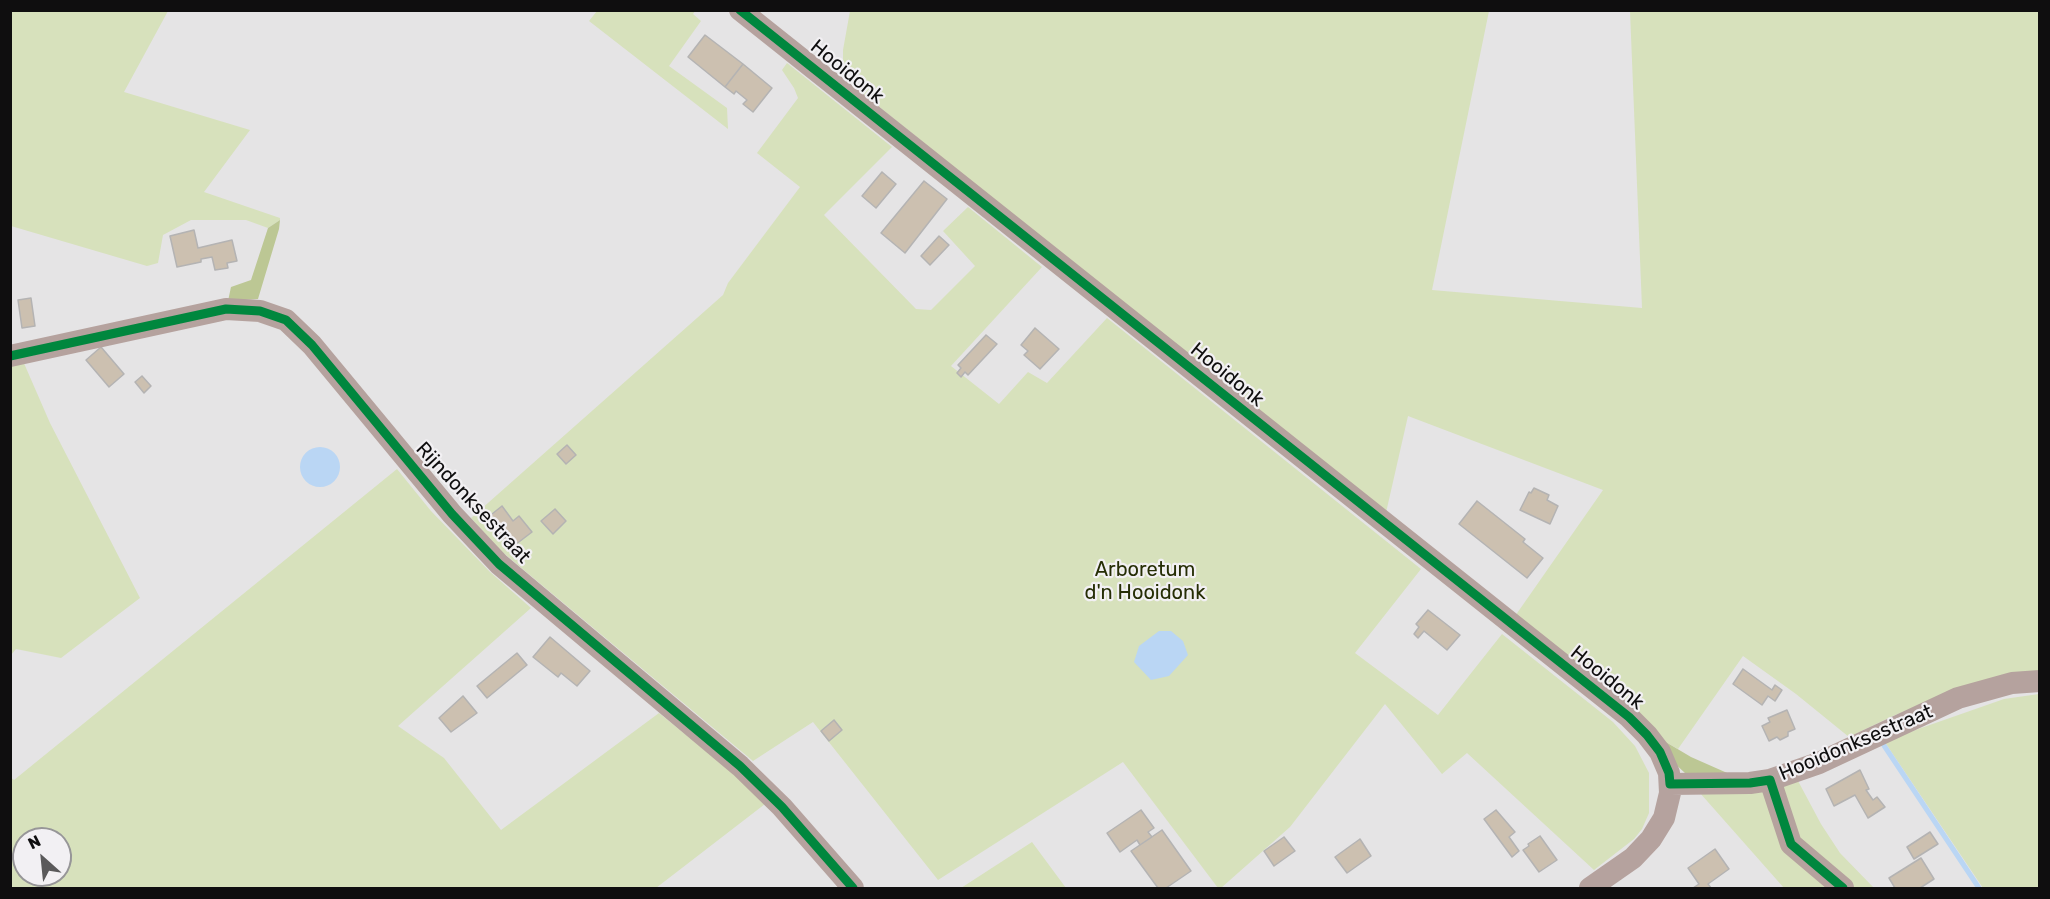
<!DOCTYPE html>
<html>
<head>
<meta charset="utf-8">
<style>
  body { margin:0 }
  #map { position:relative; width:2050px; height:899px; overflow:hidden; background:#e5e4e5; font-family:Rubik,sans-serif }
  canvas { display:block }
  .frame { position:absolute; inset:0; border:12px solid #0f0e0f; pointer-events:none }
  .north { position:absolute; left:12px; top:827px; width:60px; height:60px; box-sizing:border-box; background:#f2f0f3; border:2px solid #979698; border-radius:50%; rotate:333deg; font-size:16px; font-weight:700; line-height:24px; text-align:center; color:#0f0e0f }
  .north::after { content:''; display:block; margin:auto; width:21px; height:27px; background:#5a595a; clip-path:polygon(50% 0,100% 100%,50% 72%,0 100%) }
</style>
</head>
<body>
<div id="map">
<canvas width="2050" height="899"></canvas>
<div class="frame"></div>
<div class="north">N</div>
</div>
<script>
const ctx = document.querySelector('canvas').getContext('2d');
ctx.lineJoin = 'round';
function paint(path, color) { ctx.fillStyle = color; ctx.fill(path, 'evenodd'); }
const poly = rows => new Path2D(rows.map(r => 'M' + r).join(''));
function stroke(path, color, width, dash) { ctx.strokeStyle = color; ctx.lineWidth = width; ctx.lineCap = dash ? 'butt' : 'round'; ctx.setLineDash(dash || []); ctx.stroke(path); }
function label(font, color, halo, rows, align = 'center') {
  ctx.font = font + ' Rubik,sans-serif'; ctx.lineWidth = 4.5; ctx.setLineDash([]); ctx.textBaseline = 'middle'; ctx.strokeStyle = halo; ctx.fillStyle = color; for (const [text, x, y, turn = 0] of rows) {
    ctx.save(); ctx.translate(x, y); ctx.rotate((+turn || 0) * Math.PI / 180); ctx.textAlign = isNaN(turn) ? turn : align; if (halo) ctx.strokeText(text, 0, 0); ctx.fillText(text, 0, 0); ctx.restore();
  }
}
paint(poly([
  [10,11,168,11,124,92,250,130,204,192,280,218,280,220,268,228,246,220,191,220,163,235,158,263,147,266,11,226],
  [597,11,695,11,693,14,701,21,669,66,727,108,728,129,589,21],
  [850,11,1489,11,1432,290,1642,308,1630,11,2039,11,2039,673,1965,686,1893,716,1849,737,1796,694,1743,656,1678,749,1664,741,1513,619,1603,490,1408,416,1385,517,861,92,860,78,851,67,843,64,843,50],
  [787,63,892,147,824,215,916,309,931,310,975,266,943,231,968,207,1042,267,951,366,999,404,1028,372,1047,383,1107,318,1421,569,1355,653,1438,715,1502,634,1613,722,1635,746,1649,773,1649,813,1642,829,1634,839,1594,870,1467,753,1442,774,1385,704,1290,827,1221,888,1218,888,1123,762,938,880,813,722,753,761,501,551,471,518,723,295,728,283,800,187,757,153,798,98,794,88,782,70],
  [23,361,50,423,140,598,61,658,16,649,11,655,10,363],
  [397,469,431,511,490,572,531,608,398,726,444,758,501,830,659,713,744,782,765,804,656,888,11,888,10,777,14,780],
  [24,839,60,839,60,875,24,875],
  [2039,694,2039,888,1983,888,1884,741,2004,699],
  [1797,779,1821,824,1840,853,1874,888,1784,888,1700,793],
  [1032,842,1066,888,961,888]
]), '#d7e1bc');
paint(poly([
  [280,220,279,229,258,299,228,301,231,287,251,280,268,228],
  [1664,741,1691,757,1734,776,1685,773,1672,761]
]), '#bcc794');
paint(poly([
  '300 467a20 20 0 1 1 40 0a20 20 0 1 1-40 0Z',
  [1159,631,1171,631,1183,641,1188,655,1169,676,1151,680,1134,662,1139,646]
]), '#bad6f4');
stroke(poly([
  [1883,744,1979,888]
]), '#bad6f4', 5);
const building = poly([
  [705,35,743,64,725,87,688,57,705,35],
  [743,64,772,88,753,112,743,104,747,100,736,91,734,94,725,87,743,64],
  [882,172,896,184,876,208,862,196,882,172],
  [924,181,947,199,905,253,881,233,924,181],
  [194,230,198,248,232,240,237,261,227,263,228,268,215,270,212,257,201,259,201,262,177,267,170,236,194,230],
  [939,236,949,245,930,265,921,256,939,236],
  [31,298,35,326,22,328,18,300,31,298],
  [1035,328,1059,349,1040,369,1024,355,1028,351,1021,345,1035,328],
  [986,335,997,344,968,375,965,372,961,377,957,373,961,368,958,365,986,335],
  [101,347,124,374,109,387,86,360,101,347],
  [142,376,151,386,144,393,135,382,142,376],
  [567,445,576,455,566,464,557,454,567,445],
  [1534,488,1549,495,1547,500,1558,506,1550,524,1520,510,1529,492,1531,493,1534,488],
  [1477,501,1525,539,1523,542,1543,558,1527,578,1459,524,1477,501],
  [502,506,513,521,519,516,532,532,511,548,487,518,502,506],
  [555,509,566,521,553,534,541,521,555,509],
  [1428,610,1460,635,1447,650,1424,631,1418,638,1414,634,1419,627,1416,624,1428,610],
  [550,637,590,671,577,686,561,673,558,677,533,657,550,637],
  [517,653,527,665,487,698,477,686,517,653],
  [1743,669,1772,690,1775,685,1782,690,1775,701,1768,696,1762,705,1733,684,1743,669],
  [463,696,477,713,451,732,439,718,463,696],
  [1787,710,1795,729,1788,732,1788,736,1780,740,1777,737,1769,741,1762,726,1770,722,1768,718,1787,710],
  [834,720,842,730,829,741,821,731,834,720],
  [1860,770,1869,789,1866,790,1873,800,1877,797,1885,807,1868,818,1855,795,1834,806,1826,789,1860,770],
  [1141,810,1154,828,1148,832,1152,837,1140,845,1137,840,1120,852,1107,833,1141,810],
  [1496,810,1515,832,1509,837,1519,851,1512,857,1484,819,1496,810],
  [1162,830,1191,871,1166,888,1158,888,1131,851,1162,830],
  [1930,832,1938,844,1914,859,1907,847,1930,832],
  [1540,836,1557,860,1539,872,1523,850,1529,846,1528,844,1540,836],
  [1284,837,1295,851,1274,866,1264,851,1284,837],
  [1360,839,1371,856,1347,873,1335,857,1360,839],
  [1715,849,1729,869,1708,884,1711,888,1693,888,1699,884,1688,868,1715,849],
  [1921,858,1934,879,1920,888,1895,888,1889,878,1921,858]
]);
paint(building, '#ccc0b0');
stroke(building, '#b4b3b3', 1.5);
stroke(poly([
  [740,10,1629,717,1647,735,1660,752,1669,773,1670,793,1664,818,1651,839,1633,858,1590,888],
  [10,356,226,309,260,311,286,320,312,345,452,514,499,564,740,766,782,807,853,888],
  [1770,780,1791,844,1843,888],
  [1670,784,1750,783,1770,780,1819,763,1958,698,2012,683,2040,681]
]), '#b5a29e', 22);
stroke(poly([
  [740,10,1629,717,1647,735,1660,752,1669,773,1670,784,1750,783,1770,780,1791,844,1843,888],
  [10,356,226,309,260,311,286,320,312,345,452,514,499,564,740,766,782,807,853,888]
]), '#00873e', 9);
label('20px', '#0f0e0f', '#f2f0f3', [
  ["Hooidonk",847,72,39],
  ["Hooidonk",1227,375,39],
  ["Rijndonksestraat",473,503,47],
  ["Hooidonk",1607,678,39],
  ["Hooidonksestraat",1856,743,-23]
]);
label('20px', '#262e05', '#f2f0f3', [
  ["Arboretum",1145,570],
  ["d'n Hooidonk",1145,593]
]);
</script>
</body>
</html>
